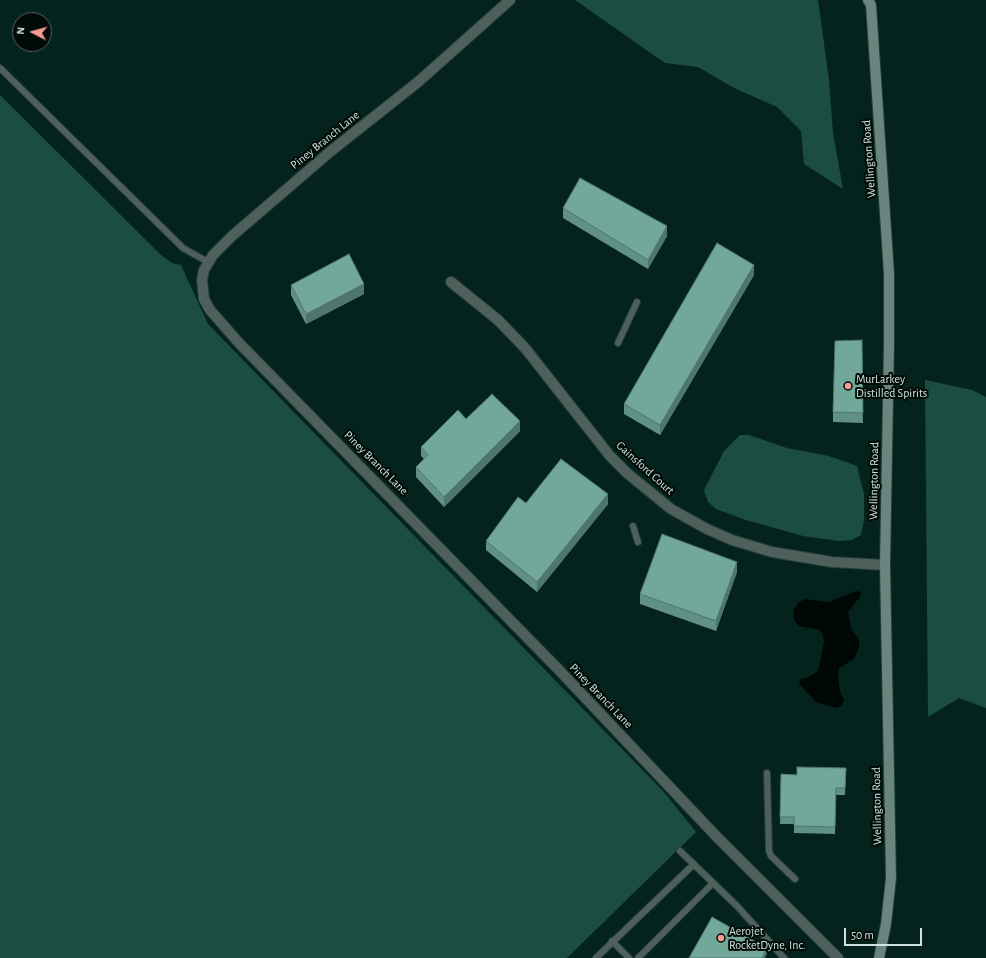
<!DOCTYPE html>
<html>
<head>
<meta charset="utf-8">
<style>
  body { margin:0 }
  #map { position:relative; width:986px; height:958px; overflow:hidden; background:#05231d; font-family:"Alegreya Sans",sans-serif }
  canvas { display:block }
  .north { position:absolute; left:12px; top:12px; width:40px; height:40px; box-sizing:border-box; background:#000a07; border:1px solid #53615d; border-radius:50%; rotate:276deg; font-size:11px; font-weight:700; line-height:16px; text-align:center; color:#cfe4de }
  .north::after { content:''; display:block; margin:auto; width:14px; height:18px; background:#f59c92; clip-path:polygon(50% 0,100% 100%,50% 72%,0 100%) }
  .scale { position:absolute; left:844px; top:928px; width:78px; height:18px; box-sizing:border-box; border:2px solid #cfe4de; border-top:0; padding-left:5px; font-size:12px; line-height:14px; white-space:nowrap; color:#cfe4de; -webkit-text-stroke:3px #000a07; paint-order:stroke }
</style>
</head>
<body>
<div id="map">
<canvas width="986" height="958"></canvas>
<div class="north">N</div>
<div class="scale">50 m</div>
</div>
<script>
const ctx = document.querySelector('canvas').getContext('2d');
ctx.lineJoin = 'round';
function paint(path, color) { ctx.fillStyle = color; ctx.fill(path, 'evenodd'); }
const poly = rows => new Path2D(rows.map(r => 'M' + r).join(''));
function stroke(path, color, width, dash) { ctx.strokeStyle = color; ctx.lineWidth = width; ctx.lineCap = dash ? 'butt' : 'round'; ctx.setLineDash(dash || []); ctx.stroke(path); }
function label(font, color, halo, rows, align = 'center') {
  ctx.font = font + ' "Alegreya Sans",sans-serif'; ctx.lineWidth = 4; ctx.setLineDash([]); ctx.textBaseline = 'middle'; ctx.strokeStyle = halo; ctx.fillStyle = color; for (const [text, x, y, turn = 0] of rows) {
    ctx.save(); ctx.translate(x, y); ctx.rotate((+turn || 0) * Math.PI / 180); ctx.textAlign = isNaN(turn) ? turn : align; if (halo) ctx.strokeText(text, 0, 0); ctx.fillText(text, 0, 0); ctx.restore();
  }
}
paint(poly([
  [575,0,818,0,829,80,833,133,843,189,804,164,801,131,777,107,734,88,698,67,665,63],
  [0,95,161,255,172,263,181,265,208,324,664,792,696,832,567,958,0,958],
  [925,380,972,390,986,397,986,708,959,698,928,717],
  [740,435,749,435,787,448,829,456,857,466,864,494,864,520,861,535,852,540,839,541,803,536,746,520,716,509,708,502,704,490,724,451]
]), '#1b4d43');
paint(poly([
  [856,591,861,592,860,597,848,612,851,628,859,640,859,648,854,659,839,668,838,676,840,691,844,700,842,706,836,708,816,702,799,684,800,679,809,677,818,671,824,642,823,635,819,630,799,626,794,620,793,613,794,609,799,602,805,599,828,602]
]), '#000806');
const lane = poly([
  [0,68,183,248,208,262],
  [618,343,637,302],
  [633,526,638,542],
  [767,773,769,851,771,856,795,879],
  [680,851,737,906,784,958],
  [612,941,629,958],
  [596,958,694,864],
  [638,958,713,883]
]);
const street = poly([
  [510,0,418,82,331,151,232,236,213,255,204,270,202,280,204,299,210,310,240,344,559,670,718,838,838,958],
  [451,282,498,320,525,348,610,456,627,473,671,509,707,529,732,540,772,552,832,562,885,565]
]);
const secondary = poly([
  [868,0,871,5,889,274,889,343,885,565,891,878,886,924,879,958]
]);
stroke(lane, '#213e38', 8);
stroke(street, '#213e38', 12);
stroke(secondary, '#213e38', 12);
stroke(lane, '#4f5f5b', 6);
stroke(street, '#4f5f5b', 10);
stroke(secondary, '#6a857d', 10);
paint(poly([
  [563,208,667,236,648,269,563,218],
  [754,275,660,435,624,414,624,404],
  [291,285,364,294,306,324,291,295],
  [862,340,863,423,833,422,833,412],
  [466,419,520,431,444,507,416,477,416,467,424,459,421,456,421,447],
  [526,503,608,504,537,592,486,550,486,541],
  [737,572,716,631,640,604,640,594],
  [846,768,845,795,836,795,835,834,794,833,794,824,780,824,781,774,797,775]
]), '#619084');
paint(poly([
  [667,226,667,236,648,269,648,260],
  [754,265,754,275,660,435,660,425],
  [364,284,364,294,306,324,306,314],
  [520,421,520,431,444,507,444,497],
  [608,494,608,504,537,592,537,582],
  [737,562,737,572,716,631,716,621],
  [767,948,767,953,765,958,762,958]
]), '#4f766c');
const building = poly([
  [580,178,667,226,648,260,563,208,580,178],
  [717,243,754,265,660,425,624,404,717,243],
  [349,254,364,284,306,314,291,285,349,254],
  [862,340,863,413,833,412,835,341,862,340],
  [492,394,520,421,444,497,416,467,428,455,421,447,458,410,466,419,492,394],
  [561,459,608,494,537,582,486,541,518,497,526,503,561,459],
  [662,534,737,562,716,621,640,594,662,534],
  [797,767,846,768,845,788,836,788,835,827,794,826,794,817,780,817,781,774,797,775,797,767],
  [712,917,767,948,762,958,689,958,712,917]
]);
paint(building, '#71a89a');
stroke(building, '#4f766c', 1);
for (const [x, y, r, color] of [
  [848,386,4,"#f59c92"],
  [721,938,4,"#f59c92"]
]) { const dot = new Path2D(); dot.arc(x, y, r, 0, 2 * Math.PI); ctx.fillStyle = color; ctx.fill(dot); stroke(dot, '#000a07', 1.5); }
label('12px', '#cfe4de', '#000a07', [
  ["Piney Branch Lane",325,140,-39],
  ["Wellington Road",869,159,-94],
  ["Piney Branch Lane",376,463,45],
  ["Gainsford Court",645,468,42],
  ["Wellington Road",874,481,-89],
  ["Piney Branch Lane",601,696,46],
  ["Wellington Road",877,806,-91]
]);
label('12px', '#cfe4de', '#000a07', [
  ["MurLarkey",856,379],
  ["Distilled Spirits",856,393],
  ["Aerojet",729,931],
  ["RocketDyne, Inc.",729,945]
], 'left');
</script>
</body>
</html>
